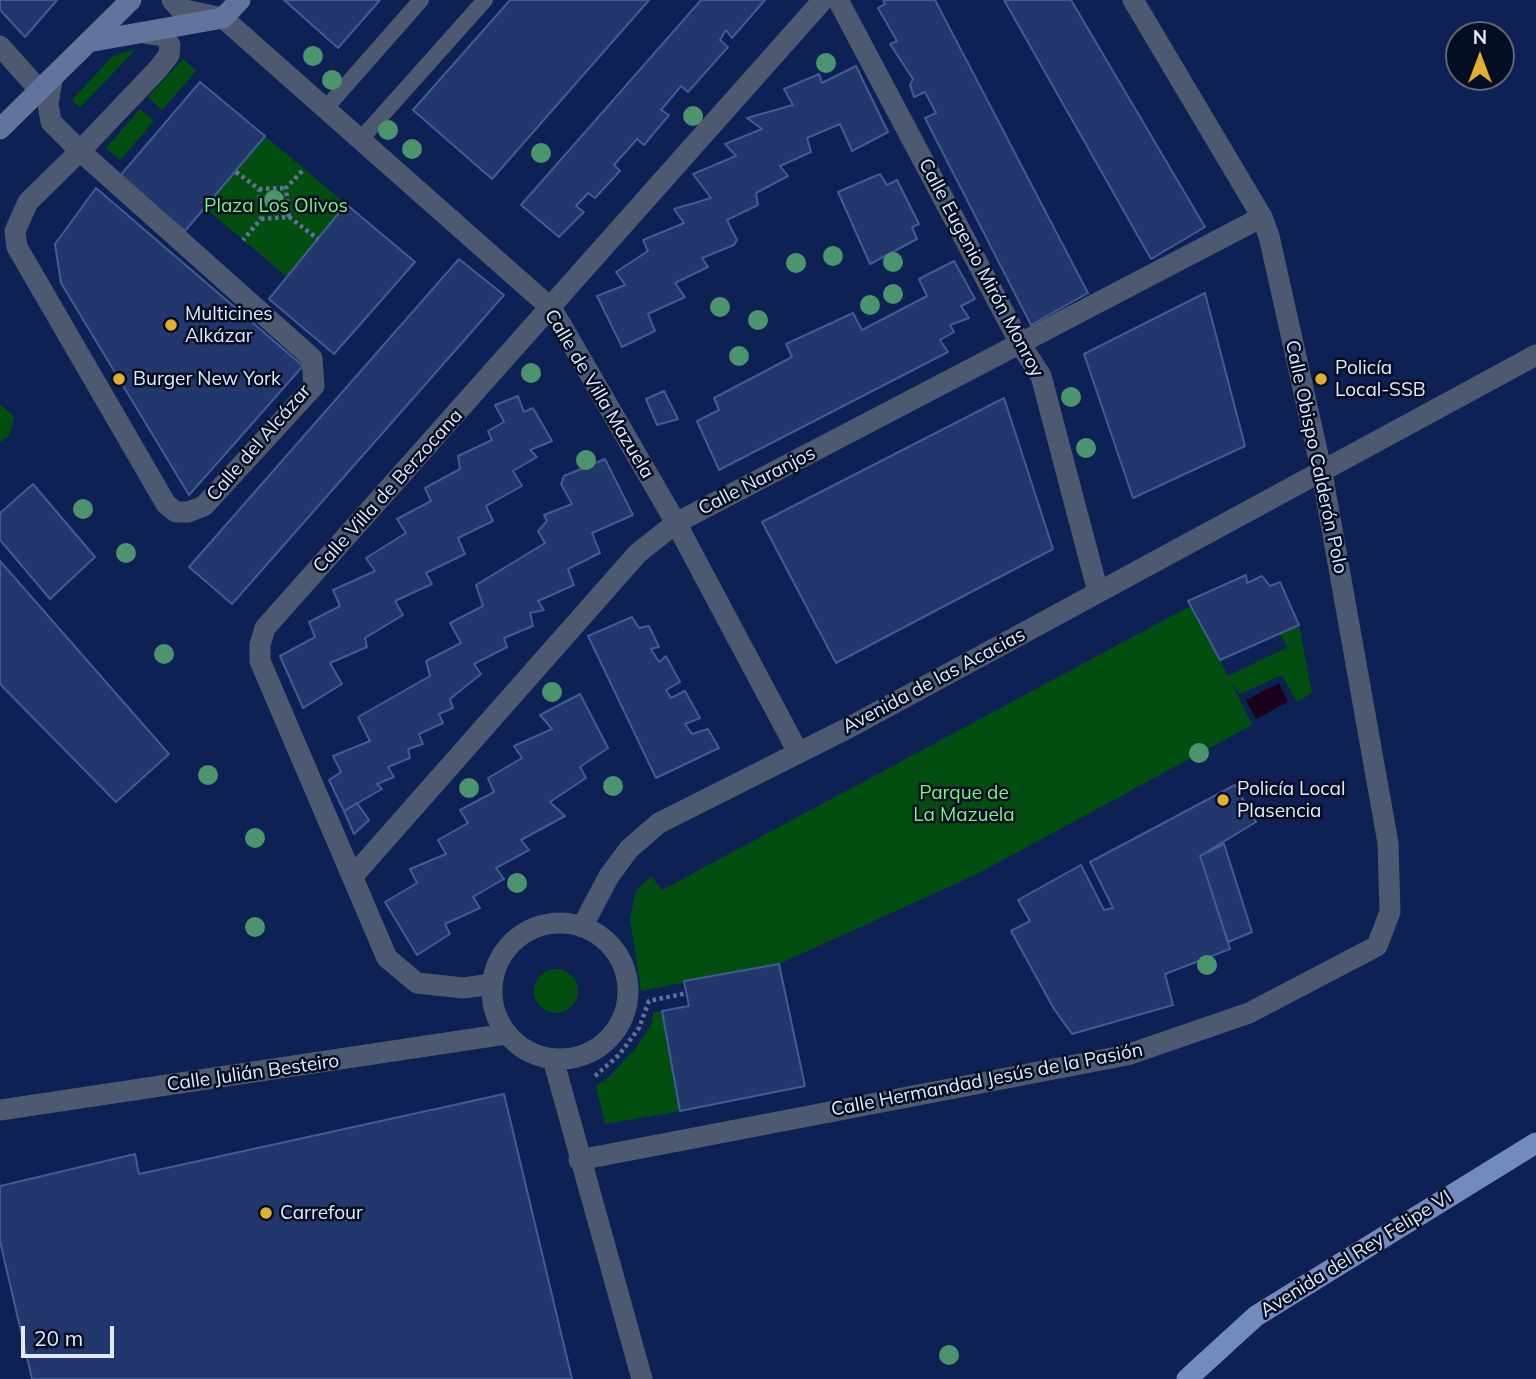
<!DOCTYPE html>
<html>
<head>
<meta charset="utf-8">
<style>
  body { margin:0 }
  #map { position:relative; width:1536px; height:1379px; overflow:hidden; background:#0e2154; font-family:Mulish,sans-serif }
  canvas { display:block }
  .north { position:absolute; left:1445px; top:21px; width:70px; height:70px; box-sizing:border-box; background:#050d23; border:2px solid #5d657b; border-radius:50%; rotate:0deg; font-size:19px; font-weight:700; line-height:28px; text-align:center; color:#e1eafe }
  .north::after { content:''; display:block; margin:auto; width:24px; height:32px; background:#e2af34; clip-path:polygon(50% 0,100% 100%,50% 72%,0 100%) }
  .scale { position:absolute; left:21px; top:1326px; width:93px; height:32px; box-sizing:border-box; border:4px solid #e1eafe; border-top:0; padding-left:9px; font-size:21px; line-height:24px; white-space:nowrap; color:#e1eafe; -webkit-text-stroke:5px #050d23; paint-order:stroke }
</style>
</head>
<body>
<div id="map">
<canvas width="1536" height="1379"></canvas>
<div class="north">N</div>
<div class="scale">20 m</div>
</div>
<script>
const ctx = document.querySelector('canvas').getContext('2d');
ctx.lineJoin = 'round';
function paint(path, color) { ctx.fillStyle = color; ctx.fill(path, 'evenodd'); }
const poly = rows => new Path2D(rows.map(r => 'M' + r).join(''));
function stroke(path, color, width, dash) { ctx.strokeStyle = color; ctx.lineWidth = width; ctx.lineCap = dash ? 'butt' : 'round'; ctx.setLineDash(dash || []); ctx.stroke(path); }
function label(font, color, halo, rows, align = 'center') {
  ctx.font = font + ' Mulish,sans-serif'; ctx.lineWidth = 5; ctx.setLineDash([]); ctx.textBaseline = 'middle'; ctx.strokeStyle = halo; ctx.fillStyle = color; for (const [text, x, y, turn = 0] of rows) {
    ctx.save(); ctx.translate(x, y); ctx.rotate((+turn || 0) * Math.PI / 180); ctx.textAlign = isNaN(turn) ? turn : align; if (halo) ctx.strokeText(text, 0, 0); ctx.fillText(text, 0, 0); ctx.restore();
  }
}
paint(poly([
  [136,49,80,108,72,100,113,56],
  [183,59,196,71,162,110,148,97],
  [140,109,154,121,120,160,106,148],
  [265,136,346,204,286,276,205,208],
  [0,404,14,417,9,436,0,442],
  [1192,605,1228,676,1288,647,1279,634,1299,625,1312,693,1297,702,1282,675,1240,694,1231,682,1252,725,977,874,779,964,641,991,630,918,636,891,651,876,662,890],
  '534 991a22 22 0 1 1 44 0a22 22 0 1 1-44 0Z',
  [662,1011,680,1111,605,1124,596,1086,608,1078,636,1048,652,1023,653,1012]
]), '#024e10');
paint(poly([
  [1279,683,1288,702,1256,719,1246,700]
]), '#19031b');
const building = poly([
  [0,0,57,0,25,37,0,10,0,0],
  [284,0,380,0,338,48,284,0],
  [510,0,649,0,492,179,413,110,510,0],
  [701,0,765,0,732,38,726,30,720,40,728,47,688,92,681,86,661,110,669,115,644,145,637,139,614,165,620,171,595,198,588,193,576,206,584,212,559,237,521,205,701,0],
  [883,0,935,0,1088,293,1031,325,925,118,936,113,925,92,914,97,910,85,913,79,890,44,897,41,878,8,885,4,883,0],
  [1004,0,1071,0,1205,227,1151,259,1004,0],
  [856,66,888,132,852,151,840,124,807,138,811,152,780,166,788,176,756,193,758,205,727,220,737,240,734,245,702,258,708,267,675,283,685,297,648,314,655,331,622,347,597,296,625,285,616,272,648,251,643,240,684,223,674,209,711,198,693,174,736,156,725,144,762,129,747,118,793,105,784,89,819,74,822,83,856,66],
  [200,82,265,136,185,231,119,177,200,82],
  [880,174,887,185,897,180,919,224,912,227,917,239,870,264,838,192,880,174],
  [96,188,303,366,189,495,61,283,55,244,96,188],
  [346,204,415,262,334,354,269,299,346,204],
  [459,259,504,295,232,604,189,567,459,259],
  [954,261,975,299,961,306,969,318,950,325,954,332,940,340,948,352,719,470,697,421,719,410,714,398,792,357,786,344,853,313,862,330,927,296,919,279,954,261],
  [1205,293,1245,446,1133,498,1084,354,1205,293],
  [664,391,678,419,657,425,646,399,664,391],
  [518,396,524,412,533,408,552,441,530,450,537,457,513,471,522,486,486,506,493,521,458,538,465,554,426,573,432,584,395,601,403,615,365,638,367,647,330,663,342,684,303,708,280,656,315,637,309,622,340,606,333,590,375,571,366,558,406,533,397,519,431,501,425,488,460,469,458,456,492,440,488,431,504,422,495,405,518,396],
  [1004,398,1053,549,836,663,762,522,1004,398],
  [605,459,633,515,592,533,600,553,568,569,574,585,538,601,544,610,530,613,533,626,504,638,507,647,474,664,481,674,450,699,453,708,439,714,443,723,419,734,423,744,408,749,410,758,388,767,394,777,377,784,382,789,344,811,329,780,341,772,333,756,370,741,358,717,430,676,426,661,461,643,450,623,483,606,476,585,545,543,538,531,547,521,544,515,572,504,561,484,564,476,605,459],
  [33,484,95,557,50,599,0,540,0,513,33,484],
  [0,561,169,754,116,802,0,684,0,561],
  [1246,575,1247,583,1262,576,1270,586,1280,582,1299,625,1220,660,1188,601,1246,575],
  [632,617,639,628,649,626,659,647,651,649,659,662,666,656,680,682,666,690,671,698,685,691,700,718,685,724,692,734,708,729,719,748,656,778,588,636,632,617],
  [580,694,608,748,580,767,586,778,550,802,565,816,521,840,529,850,496,868,504,879,473,897,480,908,445,924,450,934,417,955,385,902,417,883,410,869,446,854,438,840,468,823,460,810,494,792,488,778,522,758,514,746,552,729,540,715,580,694],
  [1235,785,1256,822,1200,856,1230,949,1165,974,1173,1005,1072,1034,1054,1009,1011,931,1030,921,1018,900,1081,865,1104,910,1113,908,1090,862,1235,785],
  [357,803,369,820,354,834,344,811,357,803],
  [1224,844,1252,932,1228,942,1200,856,1224,844],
  [779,964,805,1086,680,1111,662,1011,689,1006,684,981,779,964],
  [504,1094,572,1379,32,1379,0,1241,0,1186,135,1154,139,1174,504,1094]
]);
paint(building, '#22386d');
stroke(building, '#425b93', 2);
stroke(poly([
  [236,172,259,189,261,219,243,240],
  [259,189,286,188],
  [289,217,286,188,304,169],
  [261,219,289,217,318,239],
  [595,1076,619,1055,639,1028,649,1001,687,993]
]), '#627197', 4.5, [3.5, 3.5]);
stroke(poly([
  [325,109,421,0],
  [360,140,485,0]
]), '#4d5871', 16);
stroke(poly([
  [172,0,180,9,223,18,552,309,676,523,798,752],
  [838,0,1021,345,1041,376,1098,592],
  [0,46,41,92],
  [52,80,48,104,51,122,80,151,312,358,314,386,204,506,188,512,176,512,166,504,17,247,15,231,28,202,80,151,158,69,169,55,170,45,164,36,144,33],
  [353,876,638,553,676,523,1262,217],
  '492 991a68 68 0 1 1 136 0a68 68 0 1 1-136 0Z',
  [582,927,609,876,629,849,659,823,850,727,1536,355],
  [492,984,463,988,417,983,387,958,260,661,260,645,265,628,823,0],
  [553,1059,642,1379],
  [0,1110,506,1034],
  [579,1160,1127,1055,1249,1013,1377,946,1390,912,1388,843,1322,473,1269,236,1262,217,1133,0]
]), '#4d5871', 21);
stroke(poly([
  [88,42,223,18,240,0],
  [0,129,131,0]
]), '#62749b', 21);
stroke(poly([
  [1187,1379,1256,1316,1536,1143]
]), '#728abc', 21);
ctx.fillStyle = '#4b946e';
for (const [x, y] of [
  [313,56],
  [826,63],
  [332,80],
  [693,116],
  [388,130],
  [412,149],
  [541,153],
  [274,200],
  [833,256],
  [893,262],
  [796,263],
  [893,294],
  [870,305],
  [720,307],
  [758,320],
  [739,356],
  [531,373],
  [1071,397],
  [1086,448],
  [586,460],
  [83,509],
  [126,553],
  [164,654],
  [552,692],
  [1199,753],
  [208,775],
  [613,786],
  [469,788],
  [255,838],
  [517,883],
  [255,927],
  [1207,965],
  [949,1355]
]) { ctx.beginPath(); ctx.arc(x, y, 10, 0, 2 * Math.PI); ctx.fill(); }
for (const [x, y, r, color] of [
  [171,325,7,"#e2af34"],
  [119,379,7,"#e2af34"],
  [1321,379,7,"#e2af34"],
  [1223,800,7,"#e2af34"],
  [266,1213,7,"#e2af34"]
]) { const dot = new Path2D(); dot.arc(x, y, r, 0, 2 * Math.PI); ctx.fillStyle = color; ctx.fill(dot); stroke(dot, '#050d23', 2.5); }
label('19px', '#7df383', '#050d23', [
  ["Plaza Los Olivos",276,206],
  ["Parque de",964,793],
  ["La Mazuela",964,815]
]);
label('19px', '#e1eafe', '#050d23', [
  ["Calle Eugenio Mirón Monroy",981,268,62],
  ["Calle de Villa Mazuela",599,394,59],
  ["Calle del Alcázar",259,443,-49],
  ["Calle Obispo Calderón Polo",1316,457,78],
  ["Calle Naranjos",757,481,-27],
  ["Calle Villa de Berzocana",388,491,-48],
  ["Avenida de las Acacias",934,681,-28],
  ["Calle Julián Besteiro",253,1073,-8],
  ["Calle Hermandad Jesús de la Pasión",987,1080,-11],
  ["Avenida del Rey Felipe VI",1356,1254,-32]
]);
label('19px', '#e1eafe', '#050d23', [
  ["Multicines",185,314],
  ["Alkázar",185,336],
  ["Policía",1335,368],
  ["Local-SSB",1335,390],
  ["Burger New York",133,379],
  ["Policía Local",1237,789],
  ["Plasencia",1237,811],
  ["Carrefour",280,1213]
], 'left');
</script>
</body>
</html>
